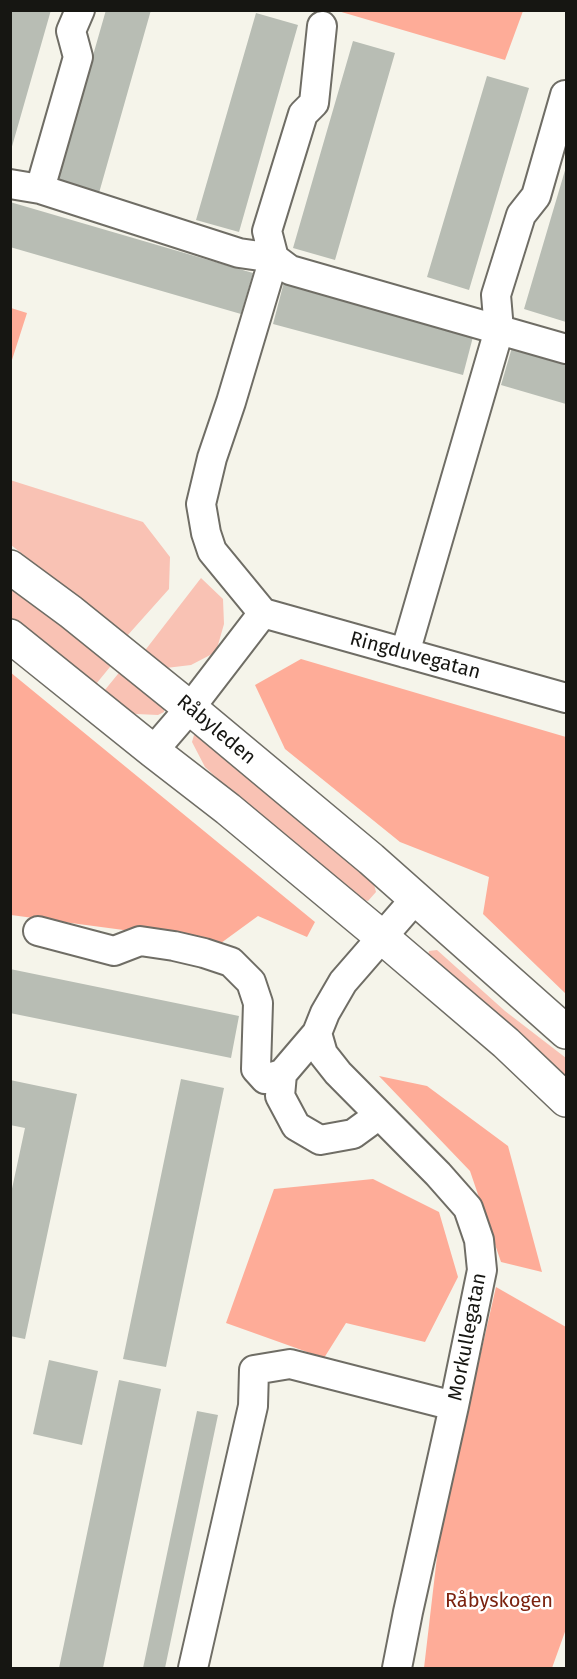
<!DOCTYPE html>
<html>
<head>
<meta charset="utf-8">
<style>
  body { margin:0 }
  #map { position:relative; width:577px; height:1679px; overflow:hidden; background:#f5f4ea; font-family:"Fira Sans",sans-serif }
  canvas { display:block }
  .frame { position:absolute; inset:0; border:12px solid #161612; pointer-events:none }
</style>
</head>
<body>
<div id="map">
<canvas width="577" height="1679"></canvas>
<div class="frame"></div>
</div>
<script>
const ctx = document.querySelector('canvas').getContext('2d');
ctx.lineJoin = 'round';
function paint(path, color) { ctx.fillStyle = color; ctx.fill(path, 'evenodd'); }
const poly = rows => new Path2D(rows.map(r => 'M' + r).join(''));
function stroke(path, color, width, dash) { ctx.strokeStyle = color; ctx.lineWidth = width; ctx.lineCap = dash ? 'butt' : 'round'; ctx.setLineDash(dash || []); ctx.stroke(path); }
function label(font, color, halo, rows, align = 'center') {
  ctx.font = font + ' "Fira Sans",sans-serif'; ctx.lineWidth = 5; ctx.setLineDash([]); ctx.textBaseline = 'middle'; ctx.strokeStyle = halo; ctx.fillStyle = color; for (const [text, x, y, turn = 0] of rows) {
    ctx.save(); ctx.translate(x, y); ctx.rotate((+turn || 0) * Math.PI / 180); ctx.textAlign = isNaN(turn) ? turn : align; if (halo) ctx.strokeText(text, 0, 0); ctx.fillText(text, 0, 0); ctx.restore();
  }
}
paint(poly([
  [10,480,143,522,170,557,169,589,127,636,11,545],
  [201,578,223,599,224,624,216,652,191,665,166,668,143,653],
  [10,582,114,662,92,689,11,625],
  [122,669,164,704,164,712,158,715,136,714,112,705,100,696],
  [194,735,202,735,373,880,376,892,368,901,357,898,220,781,205,767,192,742],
  [437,950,505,1011,566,1058,566,1086,427,959,429,951]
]), '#f9c2b4');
paint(poly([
  [338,11,523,10,523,11,505,60],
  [11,308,27,313,11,363,10,308],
  [301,659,566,737,566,994,483,914,489,877,400,842,285,749,255,685],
  [10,672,315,922,307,937,258,916,221,943,11,915],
  [379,1076,427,1086,508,1146,542,1272,501,1262,470,1171],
  [373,1179,439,1212,458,1277,425,1342,346,1323,324,1358,226,1323,274,1189],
  [496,1287,566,1327,566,1629,552,1668,424,1668,440,1531]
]), '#feac98');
paint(poly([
  [10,10,51,10,11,150,10,150],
  [106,10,151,10,99,193,57,181],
  [256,13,298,25,239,232,196,220],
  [353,41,395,53,335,260,293,248],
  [487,76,529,88,469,290,427,277],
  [566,167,566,322,524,309],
  [10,202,253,273,241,314,10,247],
  [284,282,474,333,463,375,273,324],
  [513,344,566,360,566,404,501,385],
  [10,969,239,1016,231,1058,10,1013],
  [181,1079,224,1088,166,1367,123,1359],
  [10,1080,77,1094,25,1339,10,1336,10,1198,25,1128,10,1125],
  [49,1360,98,1371,82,1445,33,1434],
  [119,1380,161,1389,103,1668,59,1668],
  [197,1411,218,1415,165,1668,143,1668]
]), '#b8bdb4');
const minor = poly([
  [80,10,71,31,78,57,40,189,239,253,274,258,290,270,566,349],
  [322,26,314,103,303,114,267,231,274,258,231,402,212,458,201,504,206,533,212,551,263,613,566,698],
  [10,184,40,189],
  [405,653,499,330,496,295,521,215,536,196,565,95],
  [153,751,190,708,263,613],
  [38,931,114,951,140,941,174,946,204,953,231,962,251,982,258,1003,256,1069,265,1079,282,1074],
  [317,1033,282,1074,280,1096,296,1126,320,1140,353,1134,379,1115],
  [193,1668,253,1406,254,1370,290,1364,454,1406],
  [397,1668,408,1612,454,1406,482,1270,479,1240,468,1208,438,1174,338,1073,323,1054,317,1033,325,1013,343,982,416,898]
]);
const major = poly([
  [10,567,71,612,190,708,371,859,566,1032],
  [10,636,153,751,228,809,383,938,506,1043,566,1100]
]);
stroke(minor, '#6f6d65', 32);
stroke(major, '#6f6d65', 36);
stroke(minor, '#fff', 28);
stroke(major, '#fff', 33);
label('20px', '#161612', '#fff', [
  ["Ringduvegatan",415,656,15],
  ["Råbyleden",216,730,40],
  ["Morkullegatan",468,1337,-79]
]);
label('20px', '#7b2310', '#fff', [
  ["Råbyskogen",499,1601]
]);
</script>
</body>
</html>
